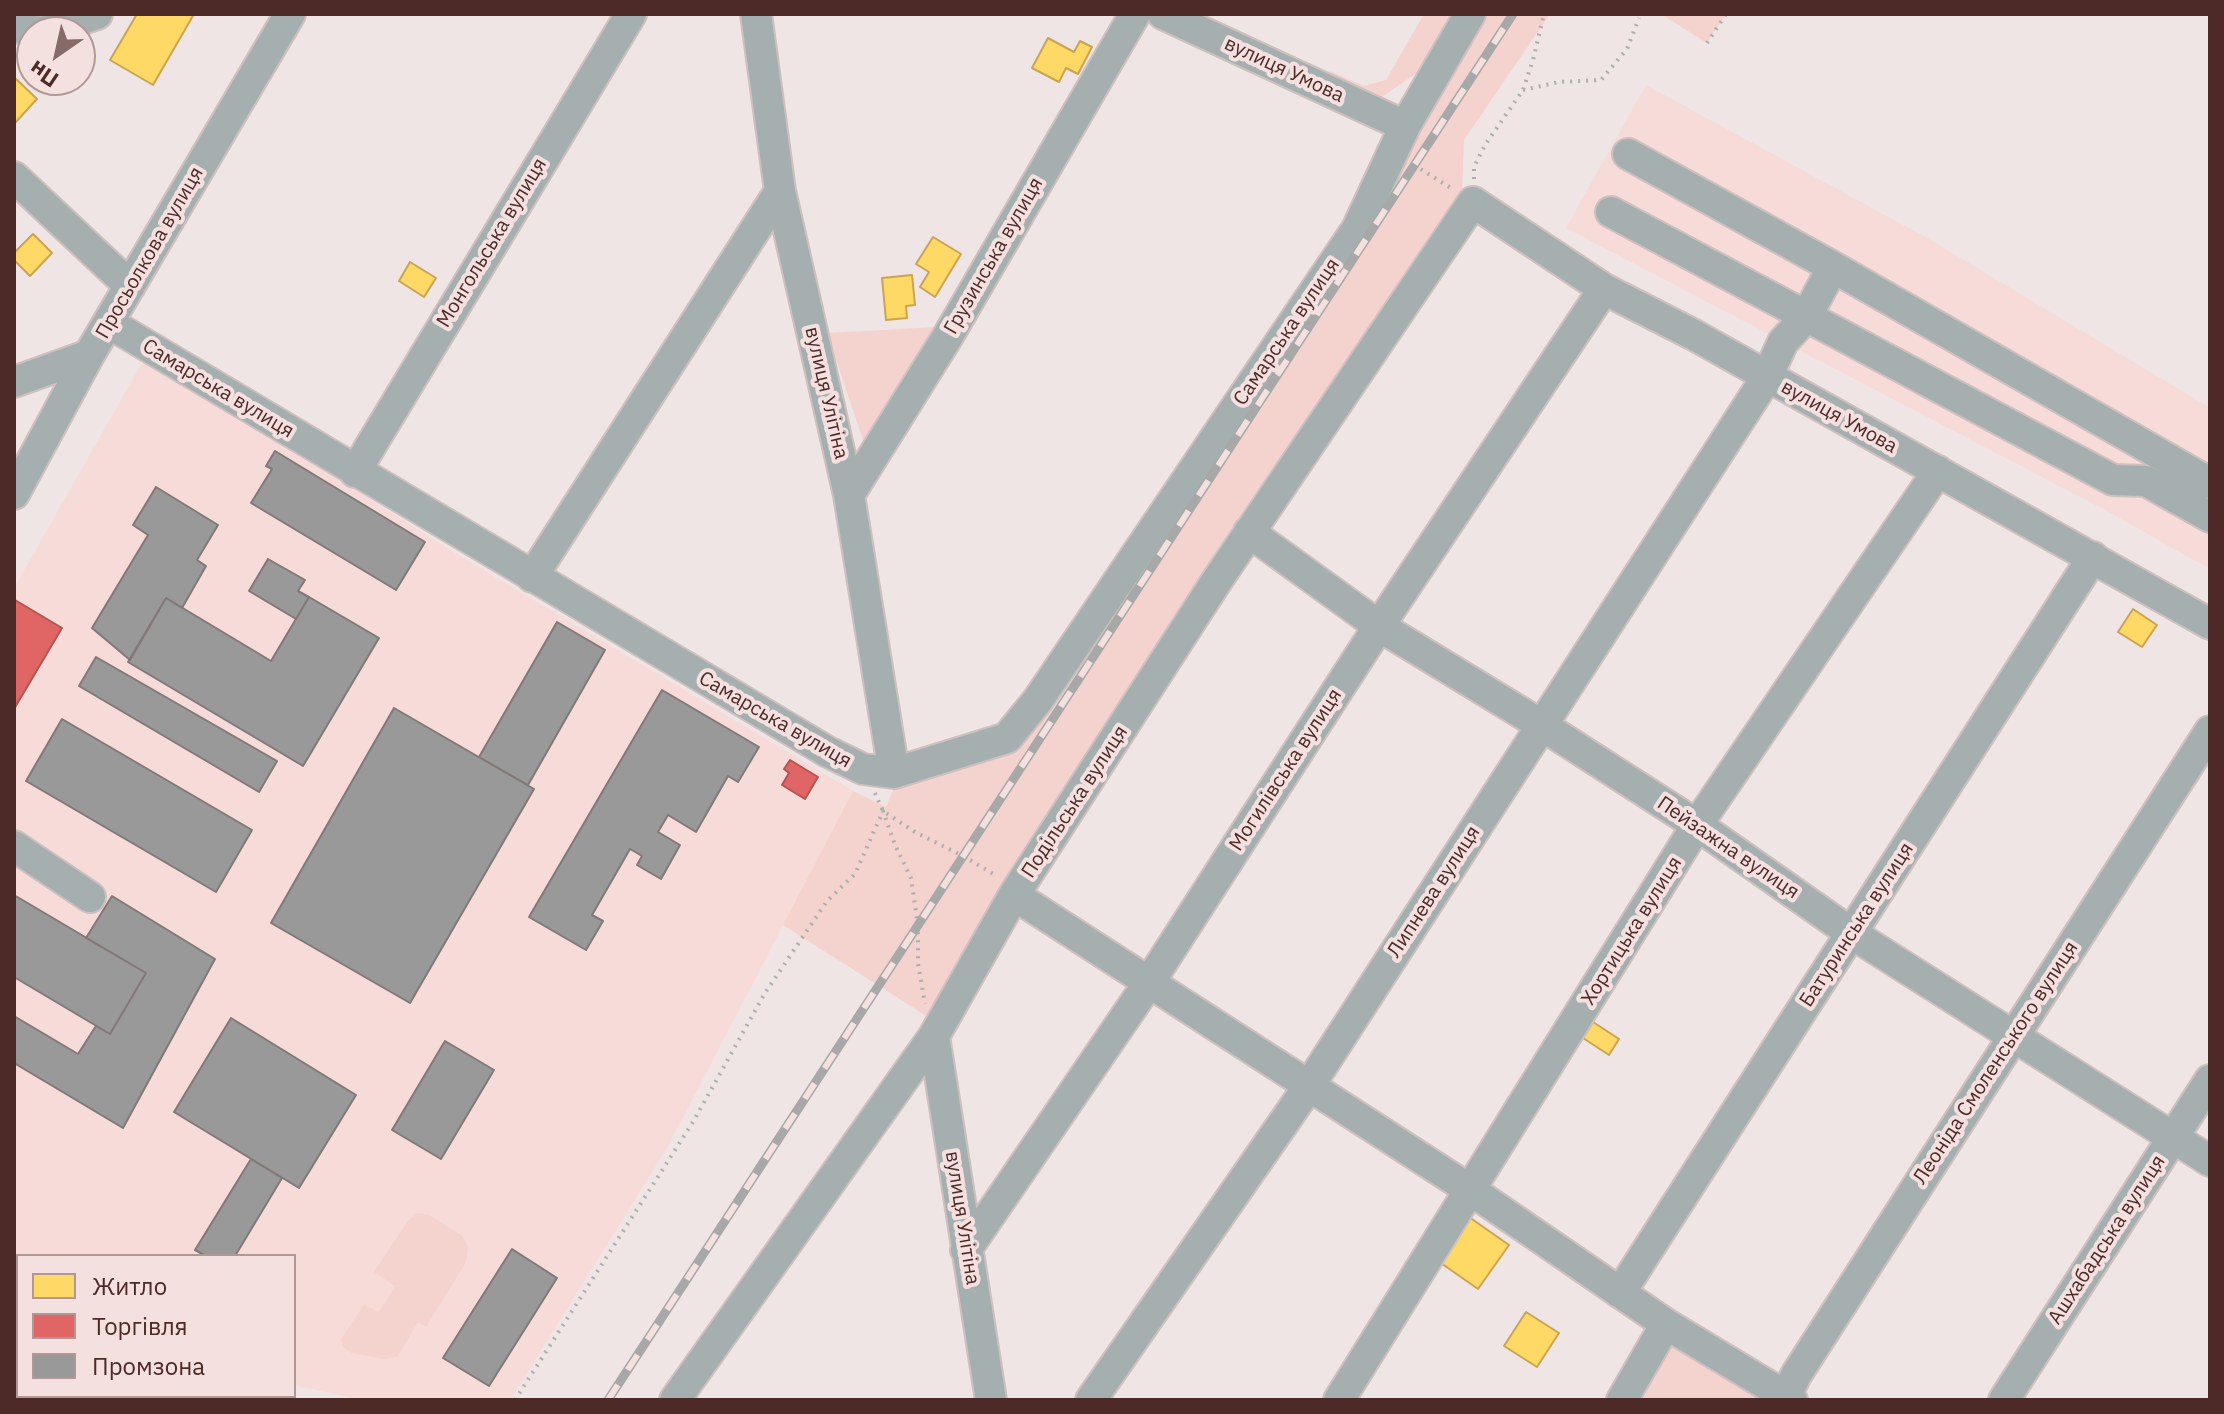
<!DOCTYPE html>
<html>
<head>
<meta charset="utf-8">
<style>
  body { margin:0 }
  #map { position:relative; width:2224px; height:1414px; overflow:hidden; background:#efe5e4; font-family:"IBM Plex Sans",sans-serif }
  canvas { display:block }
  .frame { position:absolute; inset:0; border:16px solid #4d2a28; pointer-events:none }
  .legend { position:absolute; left:16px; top:1254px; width:280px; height:144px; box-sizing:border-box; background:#f4e1df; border:2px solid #b19896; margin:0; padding:10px 14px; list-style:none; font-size:24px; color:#4d2a28 }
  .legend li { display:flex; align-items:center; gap:16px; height:40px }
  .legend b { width:40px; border:2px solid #b19896 }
  .north { position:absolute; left:16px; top:16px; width:80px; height:80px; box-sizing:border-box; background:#f4e1df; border:2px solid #b19896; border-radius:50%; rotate:214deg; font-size:22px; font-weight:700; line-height:32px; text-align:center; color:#4d2a28 }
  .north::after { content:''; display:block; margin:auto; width:28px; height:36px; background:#866b6a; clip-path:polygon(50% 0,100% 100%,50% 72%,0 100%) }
</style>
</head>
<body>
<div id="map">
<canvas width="2224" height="1414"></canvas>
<div class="frame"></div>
<ul class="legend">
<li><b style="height:22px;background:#ffd966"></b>Житло</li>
<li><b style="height:22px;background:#e06666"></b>Торгівля</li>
<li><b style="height:22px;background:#999"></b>Промзона</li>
</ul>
<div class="north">Пн</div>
</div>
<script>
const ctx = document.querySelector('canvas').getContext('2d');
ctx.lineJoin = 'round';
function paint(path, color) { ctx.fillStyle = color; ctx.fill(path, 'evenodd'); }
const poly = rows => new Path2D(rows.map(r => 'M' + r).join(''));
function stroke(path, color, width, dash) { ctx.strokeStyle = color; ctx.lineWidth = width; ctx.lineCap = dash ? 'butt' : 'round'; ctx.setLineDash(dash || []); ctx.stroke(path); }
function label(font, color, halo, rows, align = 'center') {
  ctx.font = font + ' "IBM Plex Sans",sans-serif'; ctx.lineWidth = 8; ctx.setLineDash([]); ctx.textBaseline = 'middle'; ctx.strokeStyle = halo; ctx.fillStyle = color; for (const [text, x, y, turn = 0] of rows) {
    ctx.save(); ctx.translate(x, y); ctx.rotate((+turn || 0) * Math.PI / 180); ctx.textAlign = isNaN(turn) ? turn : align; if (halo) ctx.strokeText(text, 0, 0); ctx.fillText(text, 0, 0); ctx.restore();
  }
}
paint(poly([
  [1646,85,1927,238,2210,408,2210,569,2105,510,1566,228],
  [146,356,450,550,853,791,667,1148,510,1400,362,1400,294,1385,294,1256,18,1256,18,1330,14,1329,14,588]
]), '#f6dbd8');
paint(poly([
  [1424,14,1458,14,1421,70,1379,99,1330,82,1330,71,1364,86,1386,80],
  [1480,14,1550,14,1464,140,1462,195,928,1017,783,925,853,791,886,807,896,783,1036,721],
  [1661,14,1726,14,1707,43],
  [937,327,866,449,827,333],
  [418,1213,429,1215,462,1236,468,1247,466,1262,426,1327,418,1322,397,1357,384,1359,352,1353,343,1347,341,1339,364,1305,379,1312,395,1286,374,1272,409,1220],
  [1669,1332,1773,1400,1628,1400]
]), '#f4d2ce');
const homes = poly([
  [137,14,194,14,153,85,110,60,137,14],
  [1048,38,1074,52,1080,41,1092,47,1078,74,1066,68,1059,82,1032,68,1048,38],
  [14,77,37,99,14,124,14,77],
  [33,234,52,253,30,276,14,260,14,253,33,234],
  [933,237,961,254,935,297,920,287,929,272,916,264,933,237],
  [410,262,436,278,424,297,399,281,410,262],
  [912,275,915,305,906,306,907,318,886,320,882,278,912,275],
  [2133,609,2157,625,2142,647,2118,632,2133,609],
  [1593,1022,1619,1039,1609,1055,1583,1038,1593,1022],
  [1469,1217,1509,1245,1478,1289,1438,1261,1469,1217],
  [1526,1312,1559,1333,1537,1367,1504,1346,1526,1312]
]);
paint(homes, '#ffd966');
stroke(homes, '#caa453', 2);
const shops = poly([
  [15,600,62,628,14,709,14,601,15,600],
  [790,760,818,777,805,799,782,785,789,773,784,769,790,760]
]);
paint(shops, '#e06666');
stroke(shops, '#b45453', 2);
const industry = poly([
  [275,451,425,542,396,590,251,503,272,469,266,466,275,451],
  [156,487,218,525,197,560,206,566,182,608,166,598,130,660,92,628,148,535,133,525,156,487],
  [268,559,305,580,298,591,309,597,296,619,249,591,268,559],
  [309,597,379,638,303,766,128,662,166,598,271,661,309,597],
  [557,622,605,650,528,785,479,757,557,622],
  [96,657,277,761,259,792,79,686,96,657],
  [662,690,759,747,738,782,728,776,696,832,668,815,658,832,680,845,661,879,637,865,642,856,630,849,592,915,603,921,586,950,529,917,662,690],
  [394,708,534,789,410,1003,271,923,394,708],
  [62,719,252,830,216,892,26,781,62,719],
  [14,895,146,973,110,1034,14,977,14,895],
  [112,896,215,959,123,1128,14,1063,14,1016,78,1054,96,1026,110,1034,146,973,86,938,112,896],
  [231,1018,356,1095,299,1188,174,1112,231,1018],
  [445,1041,494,1070,441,1159,392,1130,445,1041],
  [251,1159,282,1178,235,1256,206,1256,195,1250,251,1159],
  [512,1249,557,1278,489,1386,443,1358,512,1249]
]);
paint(industry, '#999');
stroke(industry, '#827877', 2);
const minor = poly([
  [756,14,780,191,849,495,894,773],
  [1163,14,1405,126],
  [14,24,25,30,42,32,97,14],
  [1628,154,1833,267,2210,483],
  [14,177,130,286],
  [1611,212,2113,480,2146,481,2210,517],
  [109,323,828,752,863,769,894,773,1007,738,1038,700,1357,229,1405,126,1470,14],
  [14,382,89,355],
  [355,472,631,14],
  [14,494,89,355,290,14],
  [849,495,948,336,1135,14],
  [1249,532,1379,626,1543,726,1697,825,1851,933,2210,1161],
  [532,577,780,191],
  [14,846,90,897],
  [1014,895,1472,1191,1666,1324,1792,1400],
  [934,1036,991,1400],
  [966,1250,1150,981,1379,626,1604,289],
  [1620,1293,2093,557],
  [14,1390,18,1390],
  [52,1396,77,1400],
  [1786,1396,1796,1375,2210,731],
  [675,1400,934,1036,1014,895,1216,582,1473,202,1604,289,1694,335,2210,624],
  [1091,1400,1309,1086,1767,377,1783,342,1806,317,1833,267],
  [1339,1400,1697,825,1938,471],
  [1622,1400,1666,1324],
  [2004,1400,2210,1080]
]);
stroke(minor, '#cec0bf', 34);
stroke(poly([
  [1707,43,1726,14],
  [1523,90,1559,82,1601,80,1627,49,1639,18],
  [1414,165,1454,190],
  [1474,179,1474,167,1485,145,1523,90,1533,60,1544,14],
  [875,793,883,811,915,832,963,856,997,876],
  [515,1400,693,1122,765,993,827,901,855,874,883,811,895,845,911,878,918,926,918,964,925,1004]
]), '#adaeae', 4, [2, 6]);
stroke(minor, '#a6afb0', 30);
const rail = poly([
  [608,1400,1513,14]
]);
stroke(rail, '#a8a8a8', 9);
stroke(rail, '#f4e1df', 6, [18]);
label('20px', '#4d2a28', '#f4e1df', [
  ["вулиця Умова",1284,70,25],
  ["Монгольська вулиця",492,243,-59],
  ["Просьолкова вулиця",150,253,-60],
  ["Грузинська вулиця",994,256,-60],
  ["Самарська вулиця",1287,332,-56],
  ["Самарська вулиця",218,389,31],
  ["вулиця Улітіна",826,393,77],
  ["вулиця Умова",1839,417,29],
  ["Самарська вулиця",775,720,30],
  ["Могилівська вулиця",1286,770,-57],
  ["Подільська вулиця",1075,802,-57],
  ["Пейзажна вулиця",1728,848,34],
  ["Липнева вулиця",1434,892,-57],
  ["Батуринська вулиця",1857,925,-57],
  ["Хортицька вулиця",1632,931,-58],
  ["Леоніда Смоленського вулиця",1996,1063,-57],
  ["вулиця Улітіна",962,1218,81],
  ["Ашхабадська вулиця",2107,1240,-57]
]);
</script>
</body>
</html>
